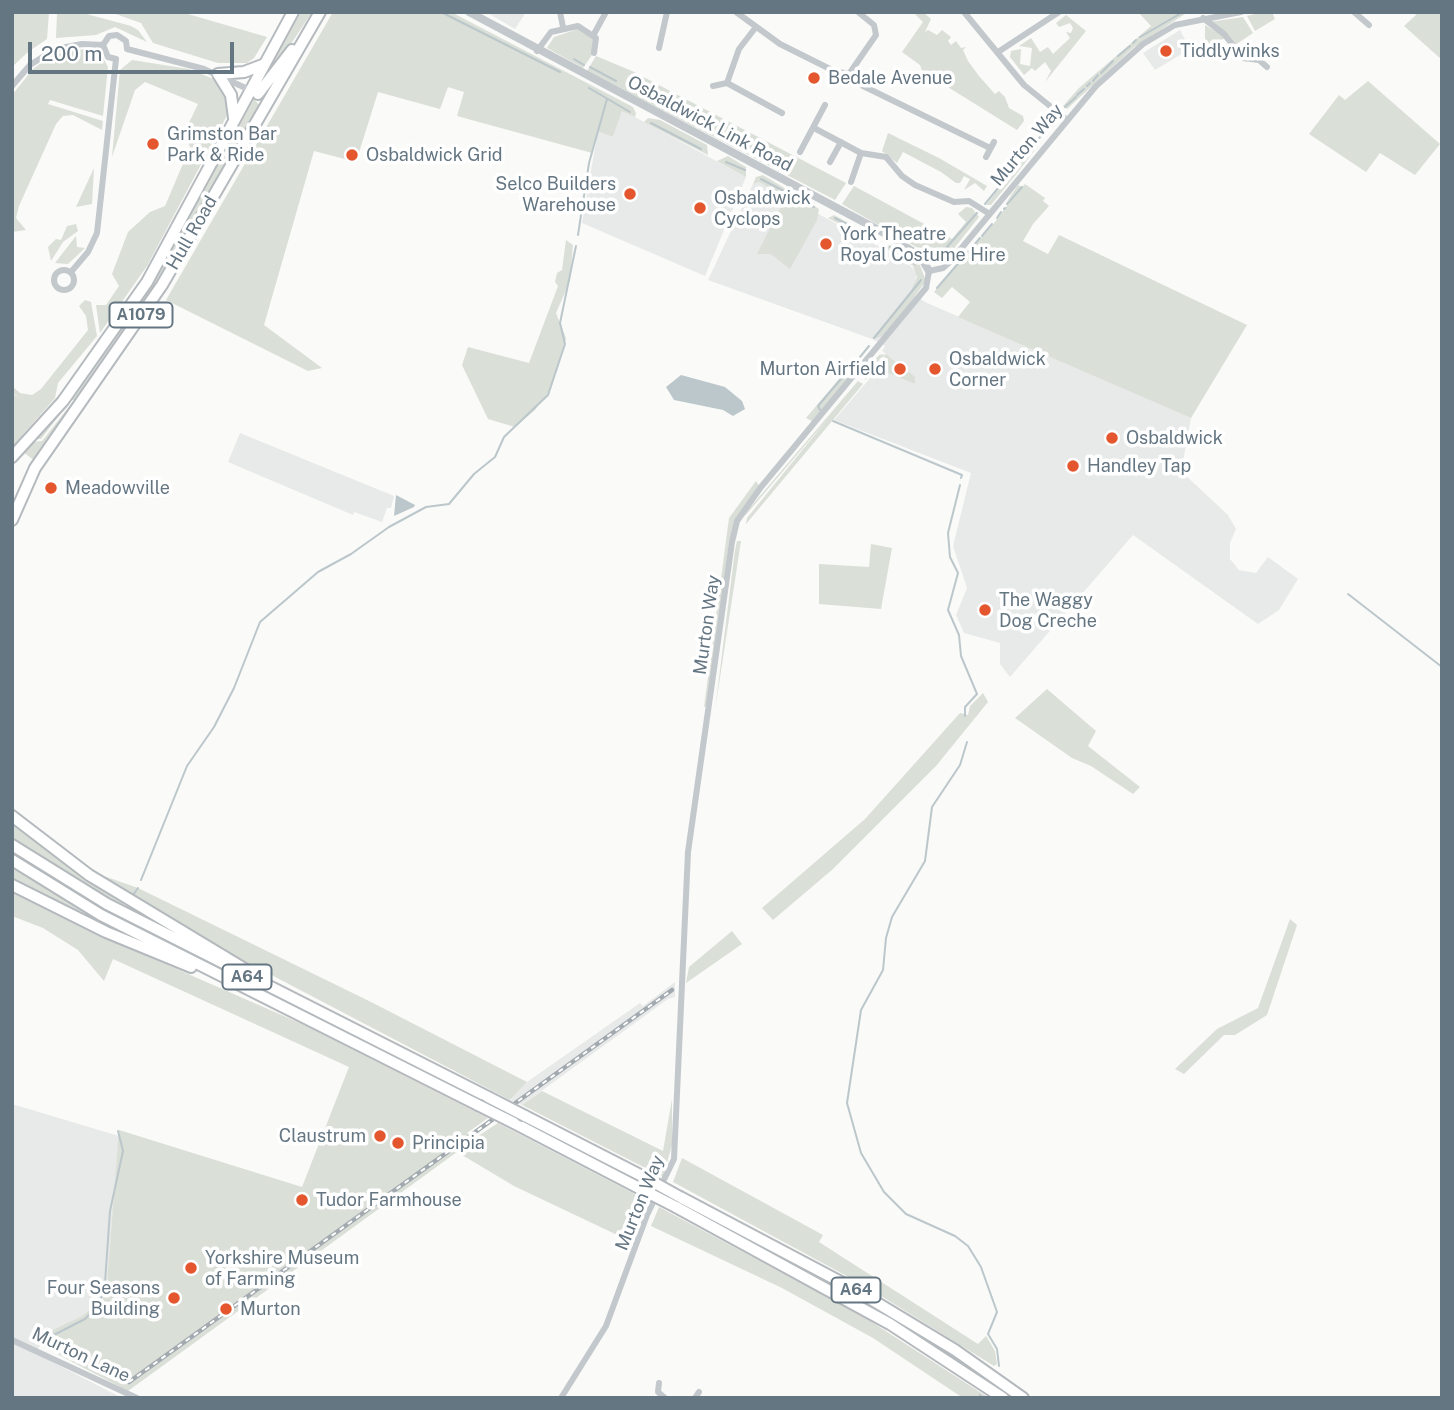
<!DOCTYPE html>
<html>
<head>
<meta charset="utf-8">
<style>
  body { margin:0 }
  #map { position:relative; width:1454px; height:1410px; overflow:hidden; background:#fafaf8; font-family:"Public Sans",sans-serif }
  canvas { display:block }
  .frame { position:absolute; inset:0; border:14px solid #657683; pointer-events:none }
  .scale { position:absolute; left:28px; top:42px; width:206px; height:32px; box-sizing:border-box; border:4px solid #657683; border-top:0; padding-left:9px; font-size:21px; line-height:24px; white-space:nowrap; color:#657683; -webkit-text-stroke:5px #fff; paint-order:stroke }
</style>
</head>
<body>
<div id="map">
<canvas width="1454" height="1410"></canvas>
<div class="frame"></div>
<div class="scale">200 m</div>
</div>
<script>
const ctx = document.querySelector('canvas').getContext('2d');
ctx.lineJoin = 'round';
function paint(path, color) { ctx.fillStyle = color; ctx.fill(path, 'evenodd'); }
const poly = rows => new Path2D(rows.map(r => 'M' + r).join(''));
function stroke(path, color, width, dash) { ctx.strokeStyle = color; ctx.lineWidth = width; ctx.lineCap = dash ? 'butt' : 'round'; ctx.setLineDash(dash || []); ctx.stroke(path); }
function label(font, color, halo, rows, align = 'center') {
  ctx.font = font + ' "Public Sans",sans-serif'; ctx.lineWidth = 7; ctx.setLineDash([]); ctx.textBaseline = 'middle'; ctx.strokeStyle = halo; ctx.fillStyle = color; for (const [text, x, y, turn = 0] of rows) {
    ctx.save(); ctx.translate(x, y); ctx.rotate((+turn || 0) * Math.PI / 180); ctx.textAlign = isNaN(turn) ? turn : align; if (halo) ctx.strokeText(text, 0, 0); ctx.fillText(text, 0, 0); ctx.restore();
  }
}
paint(poly([
  [486,12,526,12,515,29],
  [1180,30,1190,49,1155,70,1143,53],
  [622,110,746,177,705,276,582,223,598,130,613,137],
  [759,182,906,261,917,273,912,293,925,302,1191,418,1180,478,1184,474,1228,515,1236,529,1230,543,1230,559,1239,570,1256,573,1268,557,1298,579,1279,610,1258,624,1133,535,1010,677,1000,664,1000,643,964,633,956,615,967,588,953,546,971,473,834,420,878,369,915,384,908,371,882,351,885,346,872,339,708,280,753,184],
  [240,433,394,496,391,508,387,508,382,522,354,512,353,515,228,462],
  [675,982,675,997,668,999,522,1105,510,1100,527,1082,640,1003,643,1006],
  [12,1104,119,1136,106,1296,82,1316,50,1331,35,1353,122,1398,12,1398]
]), '#e8e9e9');
paint(poly([
  [12,12,49,12,47,39,28,52,12,67],
  [79,12,131,26,138,30,147,42,115,27,96,35,56,38,57,13],
  [110,12,181,12,267,37,254,58,247,63,218,63,153,43,141,23],
  [301,12,312,12,279,62,267,67],
  [333,12,451,12,633,107,636,113,635,117,622,111,613,137,598,131,592,153,457,116,464,92,448,87,440,109,378,92,356,162,314,151,264,325,322,368,308,371,166,300],
  [913,12,923,12,931,19,925,32,928,30,937,35,942,30,951,37,948,41,951,45,956,41,961,48,966,47,963,50,968,61,979,76,995,94,999,91,1005,97,1009,108,1023,116,1024,121,1017,130,922,71,920,65,902,52,923,22],
  [1138,12,1188,12,1133,48,1067,109,1063,106,1079,88,1151,26],
  [1263,12,1272,12,1275,19,1255,31,1247,16],
  [1414,12,1442,12,1442,60,1404,26,1416,15],
  [1066,15,1086,31,1045,82,1051,71,1045,62,1035,71,1032,68,1024,75,1010,57,1011,51,1021,49,1020,64,1030,66,1032,48,1019,46,1031,38,1040,52,1048,47,1053,54,1070,38,1066,32,1071,33,1073,28,1070,23,1059,27,1056,23],
  [1243,17,1253,33,1235,45,1209,22],
  [1205,25,1222,35,1225,38,1211,45,1205,39],
  [578,29,593,38,594,43,592,55,583,68,547,48,554,37],
  [85,49,103,58,108,67,103,116,50,100,48,104,103,121,102,130,73,115,63,116,56,124,19,206,16,218,26,230,12,232,12,95,33,69,52,55],
  [596,56,632,71,846,183,835,200,587,71],
  [132,60,189,69,216,80,225,89,231,108,147,266,100,333,96,305,106,305,119,286,112,274,128,232,150,212,165,206,188,152,190,147,184,133,198,104,145,82,135,90,112,157,120,70],
  [1368,81,1440,144,1415,175,1380,153,1366,172,1309,134,1339,95,1345,100],
  [254,99,260,106,167,269,77,400,71,400,41,439,36,439,94,368,140,301],
  [648,118,660,120,707,145,708,155,644,122],
  [888,133,939,158,987,186,984,191,975,183,964,190,970,179,964,176,960,183,956,183,941,172,903,152,897,163,882,151],
  [1038,140,1041,142,1014,177,991,205,986,205],
  [728,156,746,167,746,177,717,161],
  [94,168,92,204,76,207],
  [763,175,819,209,817,220,790,269,771,254,757,254,786,197,759,182,753,184,756,177],
  [1025,184,1045,198,1043,201,1049,206,1033,224,1023,241,1048,254,1059,235,1247,325,1191,418,958,317,970,302,952,287,942,298,934,292,995,222,1019,189,1006,203,1018,185,1022,187],
  [854,186,952,239,966,222,958,214,966,207,972,208,979,217,948,256,935,258,842,204],
  [834,215,876,238,877,243,828,218],
  [76,224,78,231,63,242,51,261,48,247,56,239,61,240,67,226],
  [76,236,77,247,85,248,68,264,55,263],
  [566,240,573,245,570,281,556,313,566,338,551,389,535,410,515,427,488,419,462,365,468,347,529,363,558,286,555,282,557,273,562,270],
  [890,245,918,260,926,281,886,335,872,339,911,291,917,277,913,266,885,248],
  [85,300,91,302,97,336,58,383,55,398,12,447,12,394,20,398,12,393,12,386,20,393,32,395,41,389,88,330,86,316,79,306],
  [885,354,868,373,886,354,915,377,915,384,878,369,865,380,864,373,879,355],
  [856,359,862,364,814,422,806,418],
  [858,381,863,384,746,524,747,518,830,416,744,517,748,510],
  [72,403,74,404,35,461,23,452,33,442,42,441],
  [756,481,759,486,737,518,729,542,711,681,707,706,704,707,729,518],
  [737,541,741,541,715,710,735,550],
  [871,544,892,548,881,609,819,604,819,564,869,567],
  [1047,689,1096,731,1088,746,1140,787,1133,794,1091,766,1072,758,1015,718],
  [983,693,988,702,936,766,833,869,773,920,762,908,865,819,960,713,968,715,970,706],
  [12,821,123,902,125,909,12,840],
  [12,865,123,932,121,935,12,881],
  [101,875,138,888,371,1002,527,1082,510,1100,218,947,107,881],
  [12,890,81,927,302,1024,488,1118,467,1133,475,1138,498,1123,648,1201,632,1242,514,1186,457,1152,128,1391,40,1345,50,1331,82,1316,106,1296,119,1130,302,1187,349,1067,113,959,104,981,78,950,43,928,12,916],
  [1290,919,1297,925,1267,1015,1235,1035,1224,1035,1184,1074,1175,1069,1217,1029,1258,1008],
  [732,931,742,944,686,983,689,967],
  [542,1091,663,1151,672,1099,672,1145,663,1177,522,1105],
  [682,1158,823,1235,819,1242,978,1344,986,1336,995,1351,997,1364,994,1366,865,1286,673,1182],
  [659,1207,861,1315,989,1398,963,1398,873,1338,782,1288,651,1226]
]), '#dadfd7');
paint(poly([
  [681,375,725,387,742,401,745,409,733,416,723,410,674,400,666,387],
  [396,495,415,505,414,507,394,516]
]), '#bbc7cb');
stroke(poly([
  [441,12,560,72],
  [1140,37,1183,12],
  [1133,43,1136,40],
  [1118,56,1130,46],
  [574,59,584,65],
  [590,67,616,81],
  [1101,73,1113,61],
  [1093,81,1098,75],
  [1087,86,1090,83],
  [589,88,630,112],
  [1077,95,1084,89],
  [1065,107,1076,97],
  [651,123,701,149],
  [726,162,745,170],
  [761,179,814,207],
  [985,204,1054,120],
  [1007,204,1022,187],
  [1004,209,1005,208],
  [835,218,873,238],
  [997,218,1001,212],
  [578,235,589,163,607,99],
  [982,236,992,224],
  [890,247,915,264],
  [939,256,977,213],
  [937,288,980,238],
  [874,338,921,280],
  [860,357,869,346],
  [820,410,818,406,857,360],
  [833,421,962,475,961,478],
  [960,485,948,533,950,557,958,573,948,610,959,635,961,656,977,694,965,707,965,716],
  [1348,594,1442,667],
  [967,742,960,765,932,807,925,861,892,917,886,938,883,970,861,1010,847,1103,861,1153,884,1192,906,1214,955,1236,968,1246,981,1267,997,1312,988,1334,997,1349,999,1366],
  [141,880,187,766,214,727,234,688,260,622,318,572,351,554,389,527,426,507,449,504,474,474,495,457,504,437,548,395,565,344,560,323,576,246],
  [133,895,138,888],
  [40,1342,85,1319,100,1303,105,1283,110,1211,123,1151,118,1131],
  [980,1395,981,1398]
]), '#bbc7cb', 2);
const primary = poly([
  [218,74,231,95,234,118],
  [218,74,244,72,265,64],
  [258,94,292,50],
  [12,457,63,401,147,282,293,12],
  [12,520,35,468,162,285,320,12]
]);
const trunk = poly([
  [12,816,89,875,258,977],
  [12,845,107,904,488,1097],
  [12,860,101,915,478,1105],
  [12,885,106,932,191,967],
  [525,1116,644,1177],
  [514,1123,639,1188],
  [680,1197,854,1289,955,1350,1023,1398],
  [676,1207,890,1324,1003,1398]
]);
stroke(primary, '#b5babe', 14);
stroke(trunk, '#b4b9bd', 14);
stroke(poly([
  [560,12,563,27],
  [736,12,780,44,834,71,849,74],
  [964,12,1024,85,1066,119],
  [1354,12,1369,25],
  [1203,18,1224,34,1243,58,1259,60,1267,67],
  [756,27,739,49,727,83,782,113],
  [594,34,606,12],
  [103,45,109,36,117,35,126,41,127,49],
  [103,45,108,57,116,59],
  [659,48,667,12],
  [127,49,204,69,250,90],
  [537,51,551,32,578,26,596,38,594,53],
  [998,52,1059,12],
  [849,74,861,85,990,148],
  [849,74,876,35,874,25,858,12],
  [12,86,30,65,55,49,82,44,103,45],
  [713,86,727,83],
  [814,128,861,153,886,157,902,176,915,185,954,202,969,201,988,213],
  [800,152,825,105],
  [986,157,994,142],
  [830,162,841,142],
  [851,182,861,153],
  '54 280a10 10 0 1 1 20 0a10 10 0 1 1-20 0Z',
  [71,272,88,252,97,233,116,59],
  [12,1340,137,1398],
  [659,1383,658,1392,665,1398],
  [561,1398,606,1326,647,1215,674,1159,688,852,732,542,737,521,761,487,926,288,929,271,943,268,950,262,1096,86,1143,44,1175,25,1241,12],
  [695,1398,699,1392]
]), '#c3c8cc', 6);
stroke(poly([
  [469,12,886,234,920,256,929,271]
]), '#c3c8cc', 8);
stroke(primary, '#fff', 10);
stroke(trunk, '#fff', 10);
const rail = poly([
  [129,1382,672,990]
]);
stroke(rail, '#a2aab0', 4.5);
stroke(rail, '#fff', 2, [5]);
const trunkBridge = poly([
  [488,1097,525,1116],
  [478,1105,514,1123],
  [644,1177,680,1197],
  [639,1188,676,1207]
]);
stroke(trunkBridge, '#b4b9bd', 14, []);
stroke(trunkBridge, '#fff', 10);
for (const [x, y, r, color] of [
  [1166,51,7,"#e4572e"],
  [814,78,7,"#e4572e"],
  [153,144,7,"#e4572e"],
  [352,155,7,"#e4572e"],
  [630,194,7,"#e4572e"],
  [700,208,7,"#e4572e"],
  [826,244,7,"#e4572e"],
  [900,369,7,"#e4572e"],
  [935,369,7,"#e4572e"],
  [1112,438,7,"#e4572e"],
  [1073,466,7,"#e4572e"],
  [51,488,7,"#e4572e"],
  [985,610,7,"#e4572e"],
  [380,1136,7,"#e4572e"],
  [398,1143,7,"#e4572e"],
  [302,1200,7,"#e4572e"],
  [191,1268,7,"#e4572e"],
  [174,1298,7,"#e4572e"],
  [226,1309,7,"#e4572e"]
]) { const dot = new Path2D(); dot.arc(x, y, r, 0, 2 * Math.PI); ctx.fillStyle = color; ctx.fill(dot); stroke(dot, '#fff', 2.5); }
for (const [x, y, w] of [
  [141,315,63],
  [247,977,49],
  [856,1290,49]
]) { const box = new Path2D(); box.roundRect(x - w / 2, y - 12.5, w, 25, 5); ctx.fillStyle = '#fff'; ctx.fill(box); stroke(box, '#657683', 2); }
label('bold 16px', '#657683', null, [
  ["A1079",141,315],
  ["A64",247,977],
  ["A64",856,1290]
]);
label('18px', '#657683', '#fff', [
  ["Tiddlywinks",1180,51],
  ["Bedale Avenue",828,78],
  ["Grimston Bar",167,134],
  ["Park & Ride",167,155],
  ["Osbaldwick Grid",366,155],
  ["Selco Builders",616,184,"right"],
  ["Warehouse",616,205,"right"],
  ["Osbaldwick",714,198],
  ["Cyclops",714,219],
  ["York Theatre",840,234],
  ["Royal Costume Hire",840,255],
  ["Osbaldwick",949,359],
  ["Corner",949,380],
  ["Murton Airfield",886,369,"right"],
  ["Osbaldwick",1126,438],
  ["Handley Tap",1087,466],
  ["Meadowville",65,488],
  ["The Waggy",999,600],
  ["Dog Creche",999,621],
  ["Claustrum",366,1136,"right"],
  ["Principia",412,1143],
  ["Tudor Farmhouse",316,1200],
  ["Yorkshire Museum",205,1258],
  ["of Farming",205,1279],
  ["Four Seasons",160,1288,"right"],
  ["Building",160,1309,"right"],
  ["Murton",240,1309]
], 'left');
label('18px', '#657683', '#fff', [
  ["Osbaldwick Link Road",710,124,28],
  ["Murton Way",1027,145,-50],
  ["Hull Road",192,233,-60],
  ["Murton Way",707,625,-82],
  ["Murton Way",640,1203,-68],
  ["Murton Lane",81,1355,25]
]);
</script>
</body>
</html>
